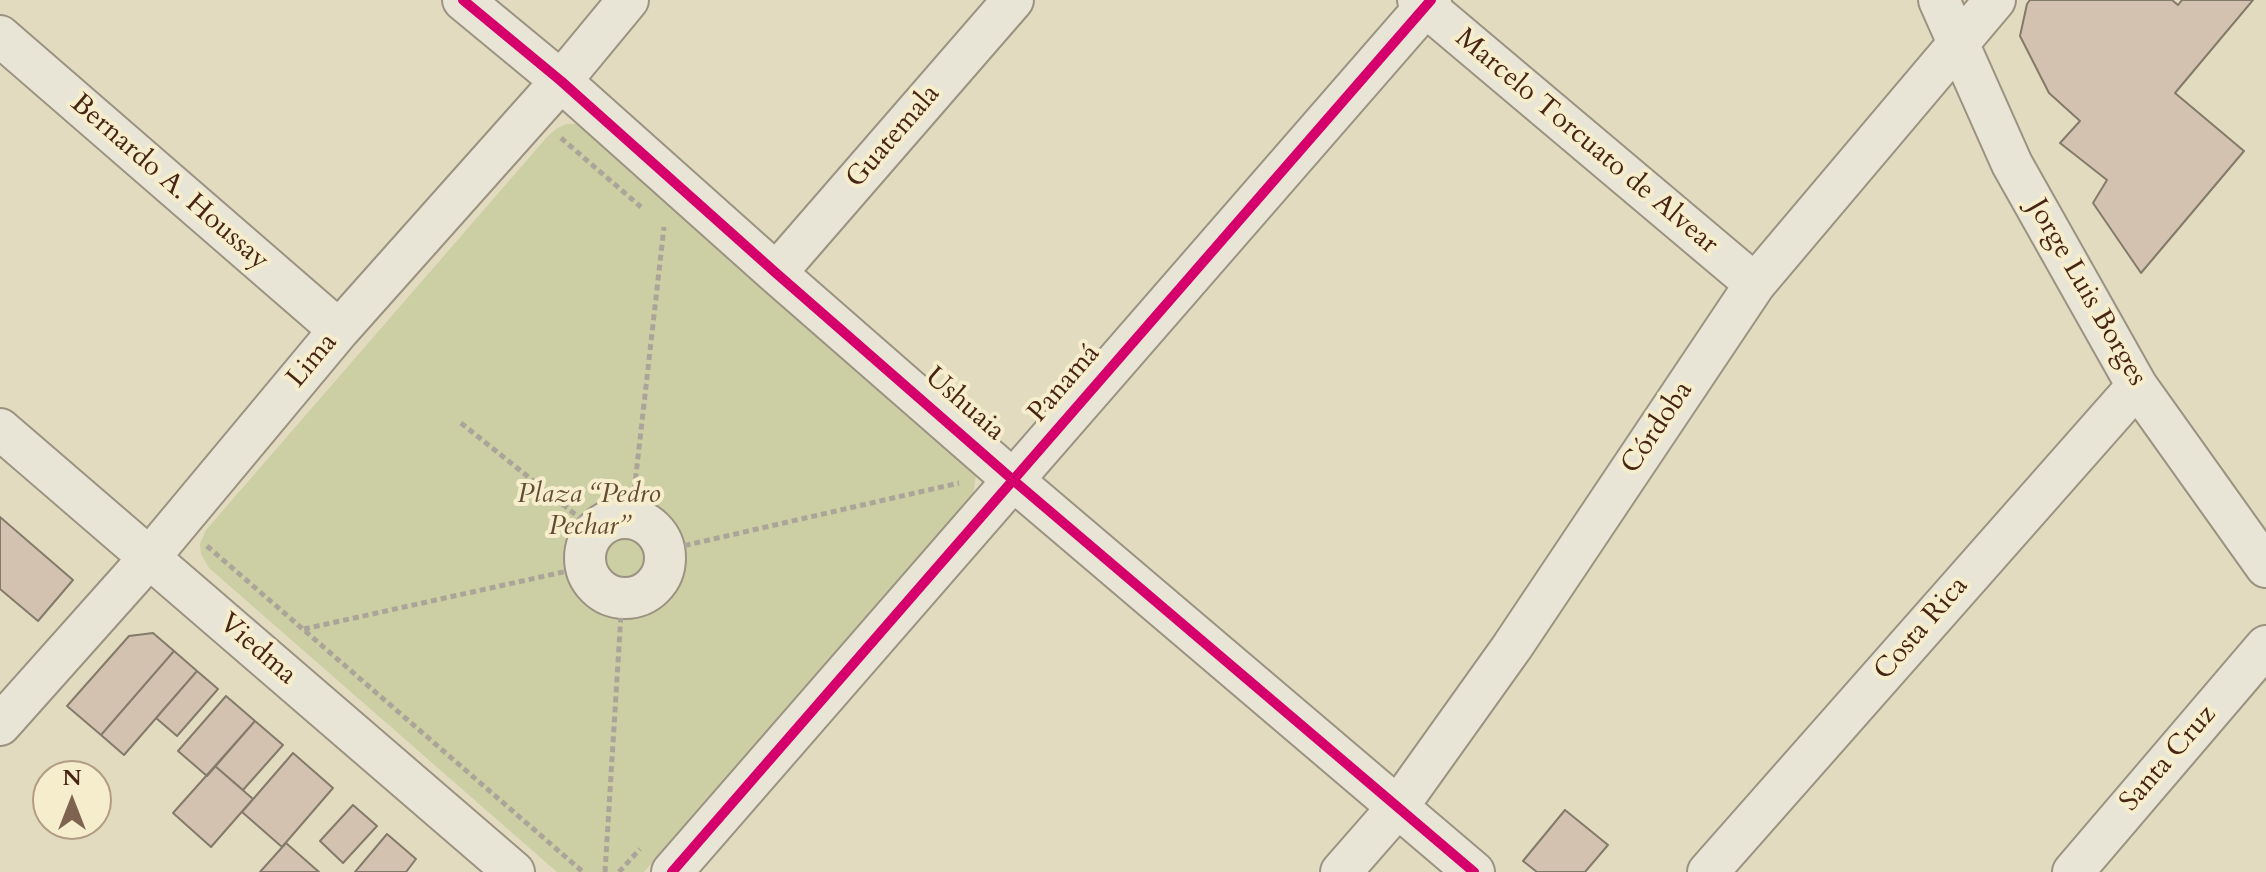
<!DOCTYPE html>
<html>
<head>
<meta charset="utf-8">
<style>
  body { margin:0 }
  #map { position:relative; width:2266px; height:872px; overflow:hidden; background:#e3dbc0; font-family:Cardo,serif }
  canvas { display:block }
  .north { position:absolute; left:32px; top:760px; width:80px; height:80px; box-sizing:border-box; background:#f6edcd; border:2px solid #b09d83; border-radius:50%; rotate:0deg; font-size:22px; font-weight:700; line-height:32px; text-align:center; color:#472413 }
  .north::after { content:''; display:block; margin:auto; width:28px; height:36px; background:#7e6450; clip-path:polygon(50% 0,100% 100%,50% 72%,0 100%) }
</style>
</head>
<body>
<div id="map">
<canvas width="2266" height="872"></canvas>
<div class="north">N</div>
</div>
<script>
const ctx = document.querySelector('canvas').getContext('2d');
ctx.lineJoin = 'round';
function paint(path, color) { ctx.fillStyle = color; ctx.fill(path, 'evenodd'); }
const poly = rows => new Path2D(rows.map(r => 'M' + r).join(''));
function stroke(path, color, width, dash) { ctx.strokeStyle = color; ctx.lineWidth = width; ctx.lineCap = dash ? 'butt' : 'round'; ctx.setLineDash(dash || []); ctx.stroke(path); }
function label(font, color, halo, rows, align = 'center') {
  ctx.font = font + ' Cardo,serif'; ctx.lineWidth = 8; ctx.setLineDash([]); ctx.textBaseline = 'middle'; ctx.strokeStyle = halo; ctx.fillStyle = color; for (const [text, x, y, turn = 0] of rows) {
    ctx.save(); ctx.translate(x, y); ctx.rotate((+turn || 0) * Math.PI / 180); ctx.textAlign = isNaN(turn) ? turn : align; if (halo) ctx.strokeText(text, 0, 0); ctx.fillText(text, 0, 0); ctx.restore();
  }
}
paint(poly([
  [566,124,576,124,586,128,975,466,976,475,974,490,970,498,644,872,557,872,209,568,201,554,200,544,206,530,547,137,556,129]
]), '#cccea4');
const building = poly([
  [2030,0,2172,0,2178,5,2182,0,2253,0,2175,93,2244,151,2141,273,2093,203,2107,180,2060,143,2080,121,2049,93,2020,36,2027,4,2030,0],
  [0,517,73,580,38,621,0,589,0,517],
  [153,633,174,651,101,735,67,706,129,636,153,633],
  [174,651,197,671,124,755,101,735,174,651],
  [197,671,218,689,177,736,156,718,197,671],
  [226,696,255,721,207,776,178,751,226,696],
  [255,721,283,745,243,790,215,766,255,721],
  [293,753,333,788,282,847,242,812,293,753],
  [215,766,253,799,211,847,173,813,215,766],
  [353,805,377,826,343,863,320,841,353,805],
  [1565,810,1608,845,1585,872,1537,872,1523,861,1565,810],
  [387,834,416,859,406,872,355,872,387,834],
  [286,843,319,872,260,872,286,843]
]);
paint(building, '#d3c2b0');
stroke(building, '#847a6a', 2);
const minor = poly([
  [463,0,561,81,776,273,1013,480,1474,872],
  [1418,0,1755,284],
  [1939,0,2012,164,2137,386,2266,567],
  [0,36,339,330],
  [776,273,1013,0],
  [0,429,514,872],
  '585 558a40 40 0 1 1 80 0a40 40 0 1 1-80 0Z',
  [0,725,149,558,339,330,561,81,628,0],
  [672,872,1431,0],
  [1341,872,1397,808,1512,647,1755,284,1995,0],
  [1708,872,2137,386],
  [2073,872,2266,646]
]);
stroke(minor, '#9b9281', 44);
stroke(poly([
  [561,138,641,207],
  [461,423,596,531],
  [631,519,664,227],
  [207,546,583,872],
  [665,550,959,483],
  [304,629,586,567],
  [605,872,622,598],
  [619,872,640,849]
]), '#aba599', 5, [6, 4]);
stroke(minor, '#e8e4d6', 40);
stroke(poly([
  [463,0,561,81,776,273,1013,480,1474,872],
  [672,872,1431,0]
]), '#d6006c', 10);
label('28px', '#472413', '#f6edcd', [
  ["Guatemala",894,137,-49],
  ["Marcelo Torcuato de Alvear",1586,142,40],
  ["Bernardo A. Houssay",169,183,41],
  ["Jorge Luis Borges",2086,293,60],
  ["Lima",313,361,-50],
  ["Panamá",1065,384,-49],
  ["Ushuaia",964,405,41],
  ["Córdoba",1658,428,-56],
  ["Costa Rica",1922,629,-49],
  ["Viedma",257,650,41],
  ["Santa Cruz",2169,759,-49]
]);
label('italic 28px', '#644c32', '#f6edcd', [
  ["Plaza “Pedro",589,496],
  ["Pechar”",589,528]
]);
</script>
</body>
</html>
